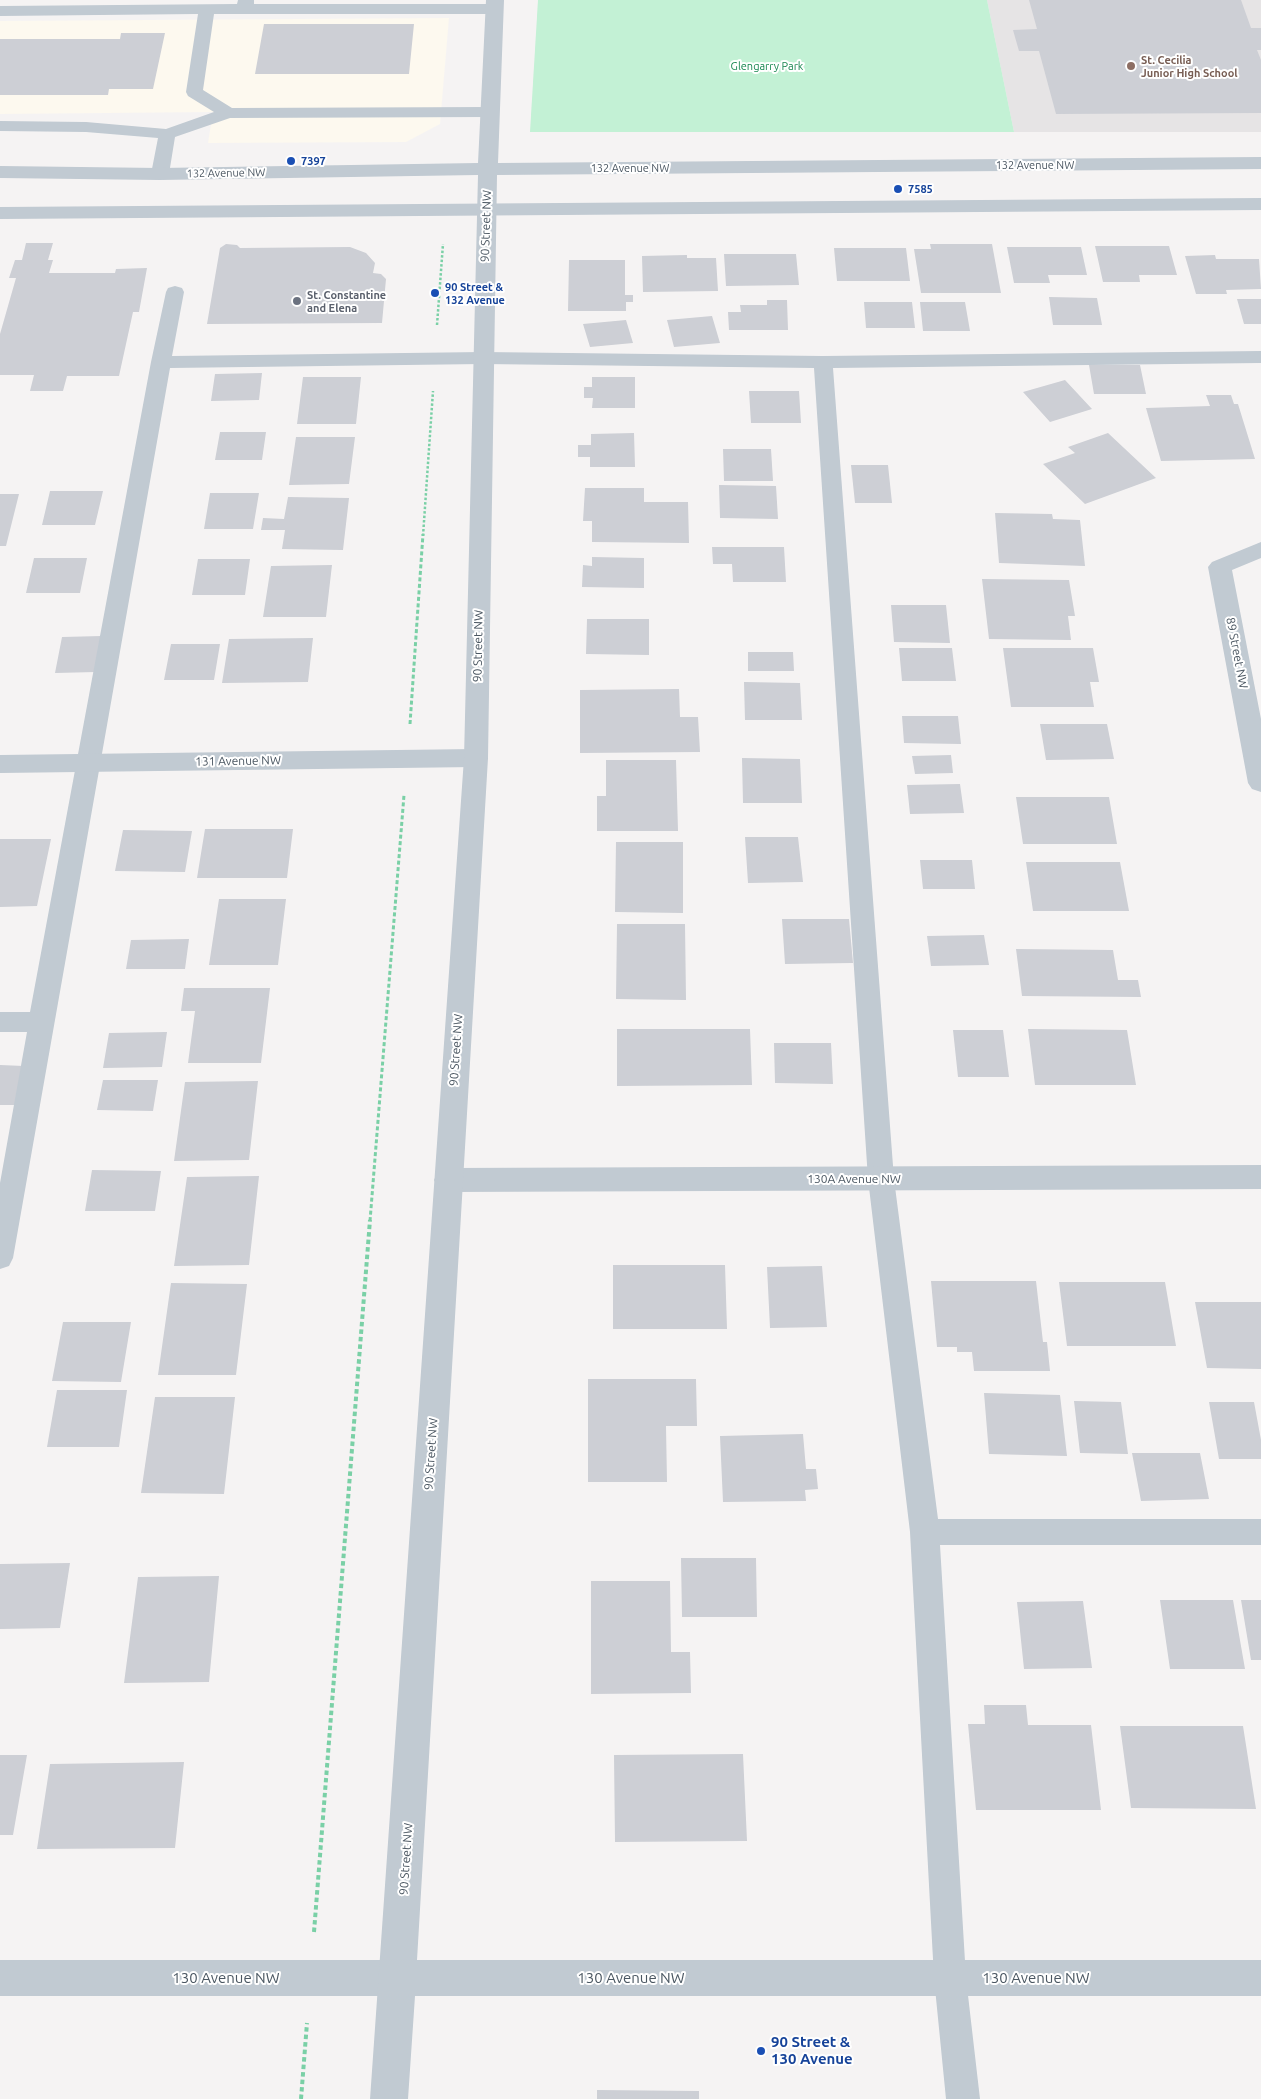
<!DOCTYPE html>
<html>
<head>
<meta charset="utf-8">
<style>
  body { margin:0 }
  canvas { display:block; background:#f5f3f3 }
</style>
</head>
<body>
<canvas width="1261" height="2099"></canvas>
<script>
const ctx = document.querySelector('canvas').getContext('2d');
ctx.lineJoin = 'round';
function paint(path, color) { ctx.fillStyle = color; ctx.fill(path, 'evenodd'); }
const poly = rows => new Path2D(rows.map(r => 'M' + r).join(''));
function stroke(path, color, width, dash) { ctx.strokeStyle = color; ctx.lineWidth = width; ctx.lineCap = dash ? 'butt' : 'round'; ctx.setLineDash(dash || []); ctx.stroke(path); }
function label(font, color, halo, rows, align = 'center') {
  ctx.font = font + ' Ubuntu,sans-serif'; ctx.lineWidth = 4; ctx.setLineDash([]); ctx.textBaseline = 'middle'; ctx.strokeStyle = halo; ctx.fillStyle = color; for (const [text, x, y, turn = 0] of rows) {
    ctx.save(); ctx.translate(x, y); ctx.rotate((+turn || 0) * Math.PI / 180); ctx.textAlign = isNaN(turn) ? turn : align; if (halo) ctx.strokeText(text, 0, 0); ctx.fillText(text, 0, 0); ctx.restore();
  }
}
paint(poly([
  [449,18,440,124,406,142,208,143,213,112,0,114,0,21]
]), '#fdf9ef');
paint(poly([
  [987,0,1261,0,1261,132,1014,132]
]), '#e6e4e5');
paint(poly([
  [538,0,987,0,1014,132,530,132]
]), '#c3f1d5');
paint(poly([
  [1029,0,1241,0,1251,28,1261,28,1261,50,1257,50,1261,60,1261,113,1056,114,1039,51,1019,51,1013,30,1037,29],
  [264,24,414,24,409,74,255,74],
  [121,33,165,33,153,89,109,89,108,95,0,95,0,39,120,39],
  [26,243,53,243,48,260,53,260,49,273,115,273,116,269,147,268,139,312,133,312,119,376,67,376,63,391,30,391,34,375,0,375,0,334,16,278,9,278,15,260,22,260],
  [226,244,237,245,240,248,350,247,366,253,375,263,373,273,381,274,386,279,382,323,207,324,220,248],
  [930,244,992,244,1001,293,921,293,914,249,931,249],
  [1095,246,1169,246,1177,275,1139,275,1140,282,1103,282],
  [1007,247,1081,247,1087,275,1048,275,1050,283,1014,283],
  [834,248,906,248,910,281,837,281],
  [724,254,796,254,799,285,726,286],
  [687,255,687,258,716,258,718,291,643,292,642,256],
  [1215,255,1216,259,1259,259,1261,289,1226,290,1227,294,1196,294,1185,256],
  [569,260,625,260,625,295,633,295,633,302,626,302,626,311,568,311],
  [1049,297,1097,298,1102,325,1053,325],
  [1237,299,1261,299,1261,324,1244,324],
  [767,300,787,300,788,330,729,330,728,312,741,312,740,305,767,305],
  [864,302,912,302,915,328,866,328],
  [920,302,965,302,970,331,923,331],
  [712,316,720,343,674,347,667,320],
  [626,320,633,343,590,347,583,324],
  [1089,365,1140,365,1146,394,1094,394],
  [262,373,259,400,211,401,215,374],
  [303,377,361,377,356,424,297,424],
  [592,377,635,377,635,408,592,408,593,398,584,398,584,387,592,387],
  [1065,380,1092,409,1050,422,1023,392],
  [749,391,799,391,801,423,751,423],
  [1206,395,1231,395,1234,404,1238,404,1255,459,1161,461,1146,408,1210,406],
  [220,432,266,432,262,460,215,460],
  [634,433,635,467,590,467,590,457,578,457,578,445,591,445,591,434],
  [1108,433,1156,478,1085,504,1043,464,1075,453,1068,447],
  [296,437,355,437,349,484,289,485],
  [723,449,771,449,773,481,724,481],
  [851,465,888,465,892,503,855,503],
  [719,485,776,486,778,519,720,518],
  [585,488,644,488,644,502,688,502,689,543,592,542,592,521,583,521],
  [50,491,103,491,95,525,42,525],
  [210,493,259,493,253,529,204,529],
  [0,494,19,494,6,546,0,546],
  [288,497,349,498,343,550,282,549,285,530,261,530,263,518,284,519],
  [995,513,1052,514,1053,519,1080,520,1085,566,999,563],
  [712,547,784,547,786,582,733,582,732,564,713,564],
  [592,557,644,558,644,588,582,587,583,565,592,566],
  [34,558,87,558,80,593,26,593],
  [198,559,250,559,245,595,192,595],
  [332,565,326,617,263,617,271,566],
  [982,579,1069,580,1075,616,1068,616,1071,640,989,639],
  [891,605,946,605,950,643,894,642],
  [587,619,649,619,649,655,586,654],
  [102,636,96,672,55,673,62,637],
  [313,638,308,682,222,683,229,639],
  [171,644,220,644,214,680,164,680],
  [899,648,952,648,956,681,902,681],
  [1003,648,1093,648,1099,682,1090,682,1094,707,1011,707],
  [748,652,793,652,794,671,748,671],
  [744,682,800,683,802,720,745,720],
  [679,689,680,717,698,717,700,752,580,753,580,690],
  [902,716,958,716,961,744,904,743],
  [1040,724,1107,724,1114,759,1046,760],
  [951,755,953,773,915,774,912,756],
  [742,758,800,759,802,803,743,803],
  [606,760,676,760,678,831,597,831,597,796,606,796],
  [960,784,964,813,910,814,907,785],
  [1016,797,1109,797,1117,844,1023,844],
  [205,829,293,829,287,878,197,878],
  [123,830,192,831,185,872,115,871],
  [745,837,798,837,803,882,748,883],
  [0,839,51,839,37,906,0,907],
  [616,842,683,842,683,913,615,912],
  [920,860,972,860,975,889,923,889],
  [1026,862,1120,862,1129,911,1033,911],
  [219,899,286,899,278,965,209,965],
  [782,919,849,919,853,963,785,964],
  [617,924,685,924,686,1000,616,999],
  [984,935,989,965,931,966,927,936],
  [189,939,185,969,126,969,131,940],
  [1016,949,1113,950,1118,980,1138,980,1141,997,1022,996],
  [184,988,270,988,261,1063,188,1063,195,1011,181,1011],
  [617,1029,750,1029,752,1085,617,1086],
  [1028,1029,1127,1030,1136,1085,1035,1085],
  [953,1030,1003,1030,1009,1077,958,1077],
  [167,1032,162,1067,103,1068,109,1033],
  [774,1043,831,1043,833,1084,775,1083],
  [0,1065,24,1066,15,1105,0,1105],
  [103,1080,158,1080,153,1111,97,1110],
  [258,1081,249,1160,174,1161,185,1082],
  [92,1170,161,1171,155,1211,85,1211],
  [259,1176,249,1265,174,1266,187,1177],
  [613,1265,725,1265,727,1329,613,1329],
  [822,1266,827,1327,770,1328,767,1267],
  [931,1281,1036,1281,1043,1342,1047,1342,1050,1371,974,1371,972,1352,957,1352,957,1347,937,1347],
  [1059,1282,1165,1282,1176,1346,1067,1346],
  [171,1283,247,1284,236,1375,158,1375],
  [1195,1302,1261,1302,1261,1369,1207,1368],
  [63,1322,131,1322,121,1382,52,1381],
  [588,1379,696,1379,697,1426,666,1426,667,1482,588,1482],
  [57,1390,127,1390,119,1447,47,1447],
  [984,1393,1060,1395,1067,1456,989,1454],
  [155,1397,235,1397,224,1494,141,1493],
  [1074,1401,1121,1402,1128,1454,1080,1453],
  [1209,1402,1254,1402,1261,1440,1261,1459,1219,1459],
  [803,1434,806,1469,816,1469,818,1489,805,1490,806,1501,723,1502,720,1436],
  [1132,1453,1200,1453,1209,1499,1141,1501],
  [681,1558,756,1558,757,1617,682,1617],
  [70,1563,60,1628,0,1629,0,1564],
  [219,1576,209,1682,124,1683,138,1577],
  [591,1581,670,1581,671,1652,690,1652,691,1693,591,1694],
  [1160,1600,1233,1600,1245,1669,1170,1669],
  [1241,1600,1261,1600,1261,1660,1251,1660],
  [1083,1601,1092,1668,1024,1669,1017,1602],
  [984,1705,1026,1705,1028,1725,1091,1725,1101,1810,976,1810,968,1724,985,1724],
  [1120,1726,1243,1726,1256,1809,1131,1808],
  [743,1754,747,1841,615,1842,614,1755],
  [0,1755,27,1755,13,1835,0,1835],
  [184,1762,175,1848,37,1849,50,1764],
  [597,2090,699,2091,699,2099,597,2099]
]), '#cdcfd5');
stroke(poly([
  [437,325,443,244],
  [423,536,433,391]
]), '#7ad0a6', 2.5, [2.5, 2]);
stroke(poly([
  [410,724,423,534],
  [370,1221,404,795]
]), '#7ad0a6', 3, [4, 2.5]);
stroke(poly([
  [314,1932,370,1220],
  [301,2099,307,2023]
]), '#7ad0a6', 4, [4.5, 3]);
paint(poly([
  [238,0,254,0,254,4,495,4,501,6,503,9,501,12,495,14,214,14,203,90,232,108,490,107,496,108,499,112,496,116,490,117,230,118,175,137,169,174,166,178,160,179,154,178,151,174,158,138,86,132,0,131,0,121,86,122,166,129,214,112,188,96,186,92,198,14,0,16,0,6,237,4,238,0],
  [175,286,182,288,184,292,172,356,483,352,823,356,1261,351,1261,363,833,368,894,1179,938,1519,1261,1519,1261,1545,940,1545,966,1978,980,2099,946,2099,934,1978,910,1532,868,1179,814,368,483,364,170,368,13,1258,9,1266,0,1269,0,1183,27,1032,0,1032,0,1012,30,1012,151,362,166,292,168,288,175,286]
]), '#c1cad2');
paint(poly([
  [1261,198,1261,210,0,219,0,207,1261,198],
  [1261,542,1261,558,1232,570,1261,719,1261,792,1252,789,1248,783,1208,567,1212,562,1261,542],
  [476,749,485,752,488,758,485,764,476,767,0,773,0,755,476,749],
  [1261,1165,1261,1189,448,1192,438,1188,434,1180,438,1172,448,1168,1261,1165],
  [0,1960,398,1960,411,1965,416,1978,411,1991,398,1996,0,1996,0,1960]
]), '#c1cad2');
paint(poly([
  [486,0,504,0,498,163,1261,157,1261,169,497,175,488,758,417,1960,1261,1960,1261,1996,415,1996,408,2099,370,2099,464,758,478,175,160,180,0,178,0,166,160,168,478,163,486,0]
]), '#c1cad2');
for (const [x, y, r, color] of [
  [1131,66,5,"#8d6e63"],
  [291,161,5,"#1a4fb4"],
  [898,189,5,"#1a4fb4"],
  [435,293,5,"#1a4fb4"],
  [297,301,5,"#6b7280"],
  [761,2051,5,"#1a4fb4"]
]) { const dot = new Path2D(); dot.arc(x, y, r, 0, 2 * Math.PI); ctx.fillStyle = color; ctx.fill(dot); stroke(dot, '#fff', 2); }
label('bold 11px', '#785e54', '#fff', [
  ["St. Cecilia",1141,60],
  ["Junior High School",1141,73]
], 'left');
label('11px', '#17864f', '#fff', [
  ["Glengarry Park",767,66]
]);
label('bold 11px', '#164399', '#fff', [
  ["7397",301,161],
  ["7585",908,189],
  ["90 Street &",445,287],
  ["132 Avenue",445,300]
], 'left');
label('11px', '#4a5661', '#fff', [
  ["132 Avenue NW",1035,165],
  ["132 Avenue NW",630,168],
  ["132 Avenue NW",226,173,-1]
]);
label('bold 11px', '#5b616d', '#fff', [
  ["St. Constantine",307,295],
  ["and Elena",307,308]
], 'left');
label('12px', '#4a5661', '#fff', [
  ["90 Street NW",486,226,-88],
  ["90 Street NW",478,646,-89],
  ["89 Street NW",1237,653,79],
  ["131 Avenue NW",238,761,-1],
  ["90 Street NW",456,1050,-86],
  ["130A Avenue NW",854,1179],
  ["90 Street NW",431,1454,-86],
  ["90 Street NW",406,1859,-86]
]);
label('15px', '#4a5661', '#fff', [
  ["130 Avenue NW",226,1978],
  ["130 Avenue NW",631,1978],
  ["130 Avenue NW",1036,1978]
]);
label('bold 15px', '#164399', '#fff', [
  ["90 Street &",771,2042],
  ["130 Avenue",771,2059]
], 'left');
</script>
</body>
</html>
